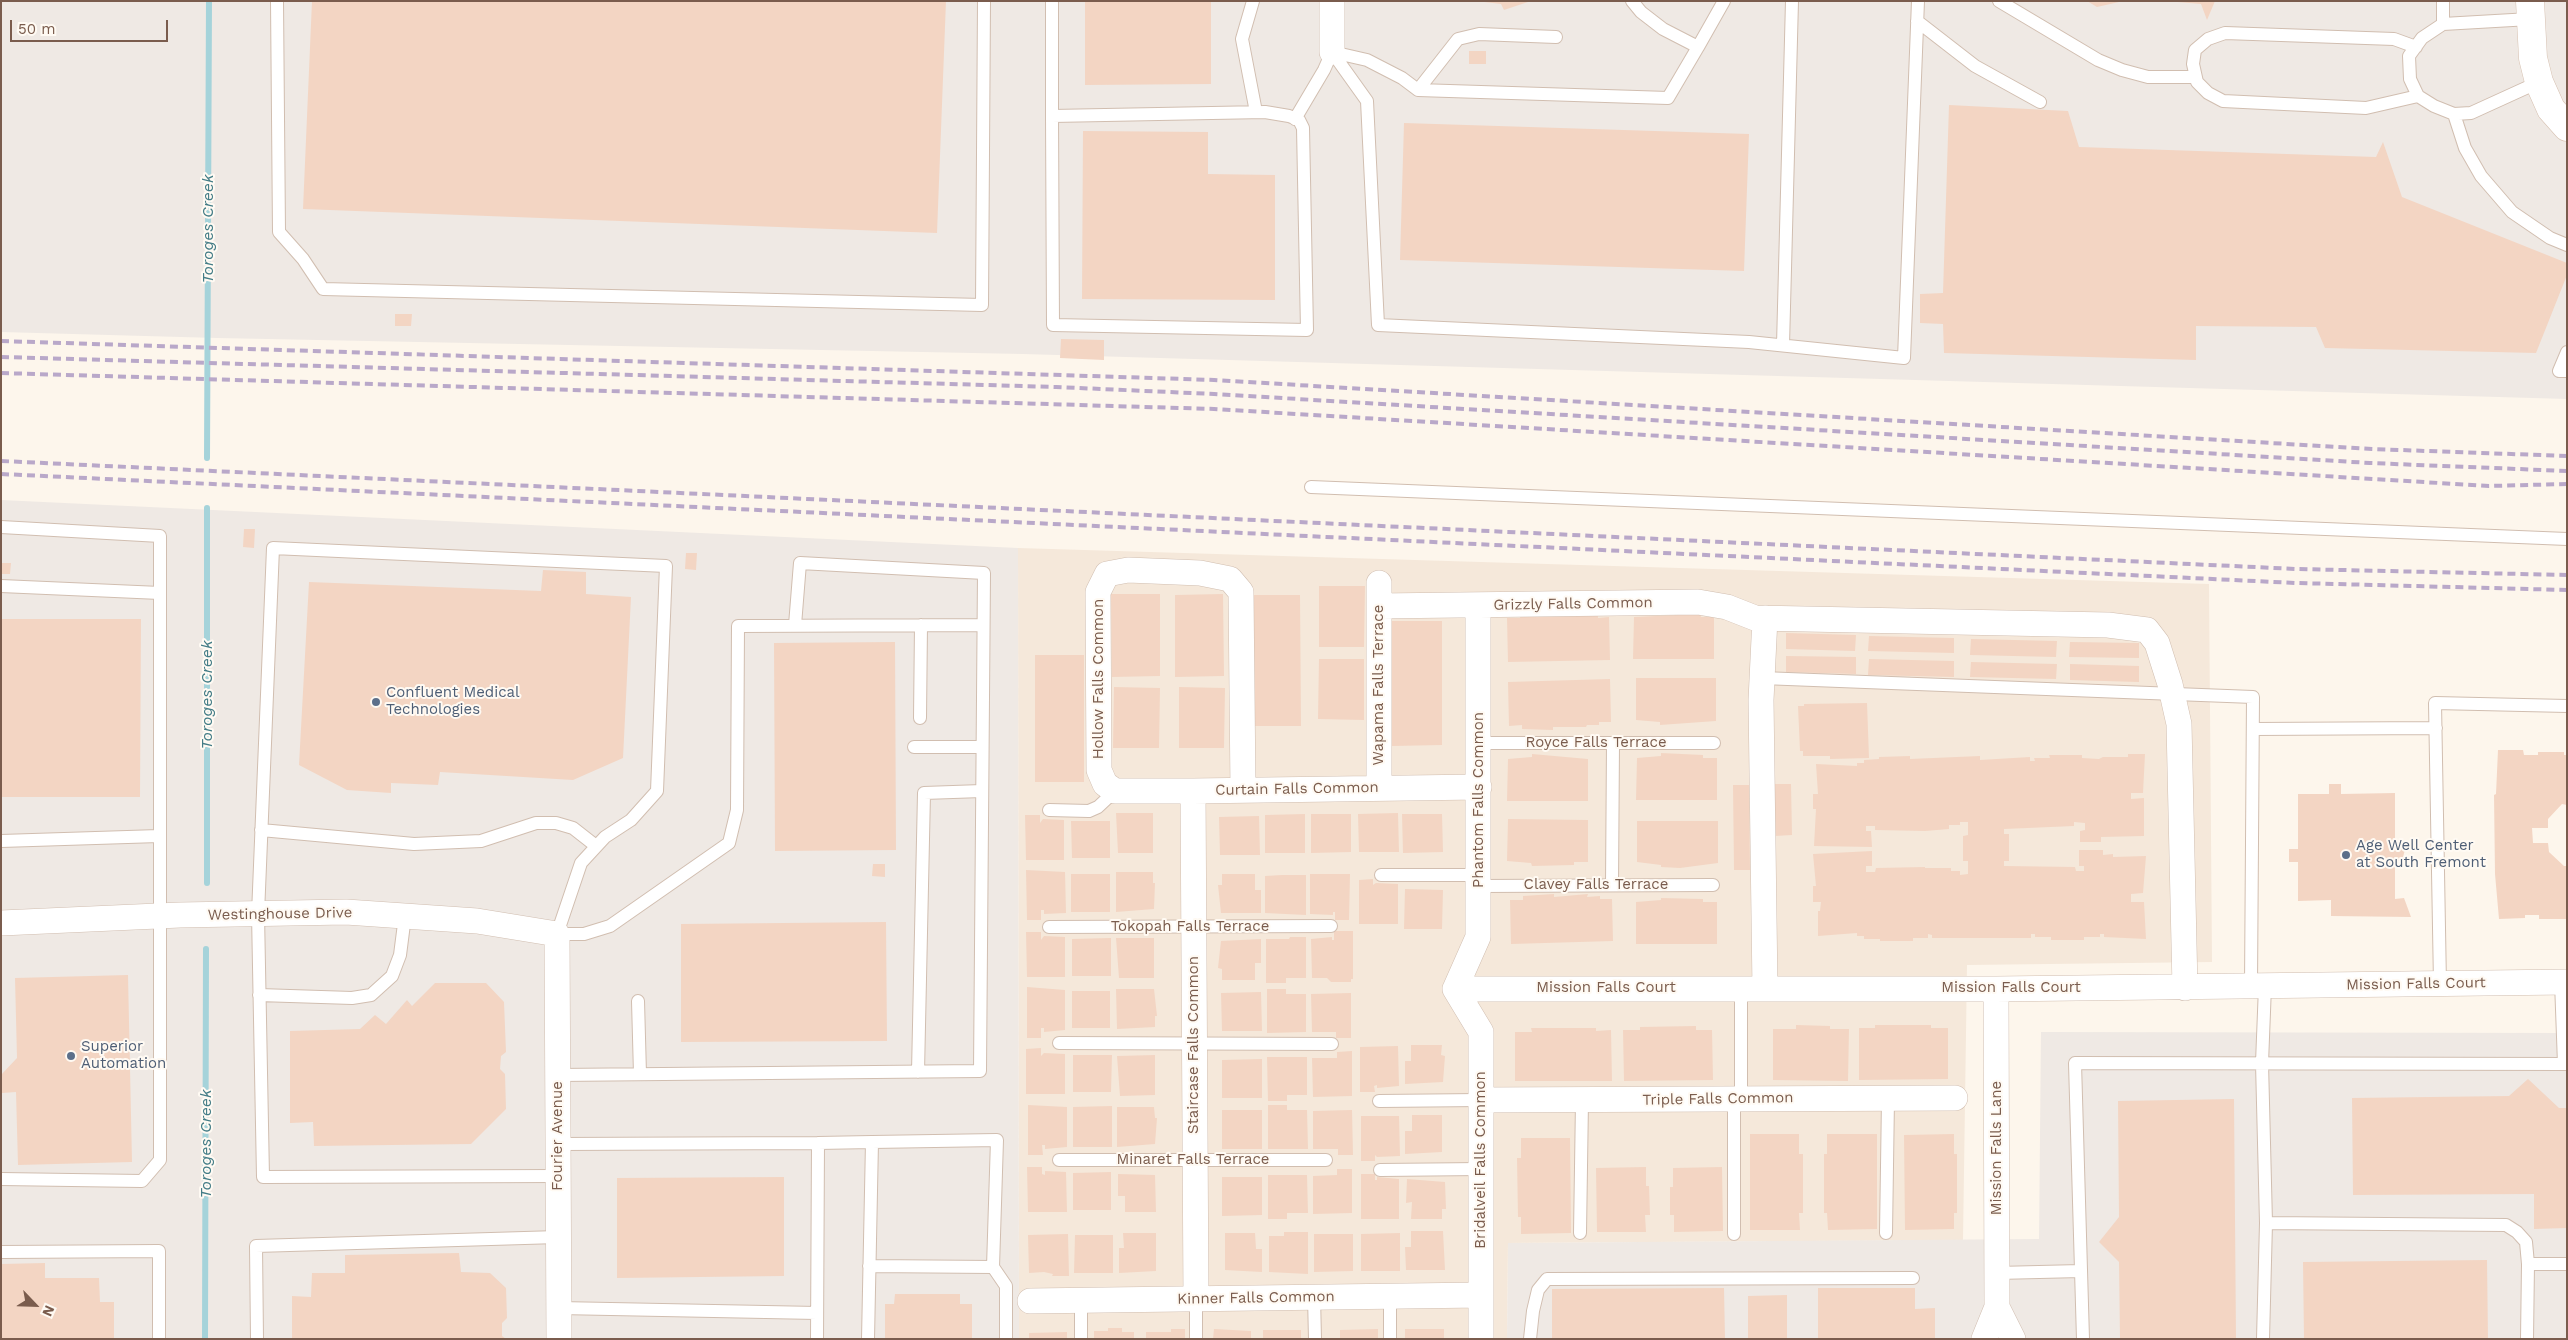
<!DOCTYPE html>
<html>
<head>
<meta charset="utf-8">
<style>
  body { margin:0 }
  #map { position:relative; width:2568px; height:1340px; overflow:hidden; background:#fdf6ec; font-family:"Work Sans",sans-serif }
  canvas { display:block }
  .frame { position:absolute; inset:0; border:2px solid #7a5c4d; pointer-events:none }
  .north { position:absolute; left:10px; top:1280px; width:50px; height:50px; -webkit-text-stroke:4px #fffaf3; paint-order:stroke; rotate:114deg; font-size:14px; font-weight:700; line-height:20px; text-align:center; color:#7a5c4d }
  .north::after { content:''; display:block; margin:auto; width:18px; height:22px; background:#7a5c4d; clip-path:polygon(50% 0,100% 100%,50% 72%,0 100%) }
  .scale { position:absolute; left:10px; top:20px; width:158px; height:22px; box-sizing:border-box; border:2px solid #7a5c4d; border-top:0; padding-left:6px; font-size:15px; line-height:18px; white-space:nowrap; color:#7a5c4d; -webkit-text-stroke:4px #fffaf3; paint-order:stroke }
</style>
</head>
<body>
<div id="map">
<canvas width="2568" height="1340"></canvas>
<div class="frame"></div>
<div class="north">N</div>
<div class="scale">50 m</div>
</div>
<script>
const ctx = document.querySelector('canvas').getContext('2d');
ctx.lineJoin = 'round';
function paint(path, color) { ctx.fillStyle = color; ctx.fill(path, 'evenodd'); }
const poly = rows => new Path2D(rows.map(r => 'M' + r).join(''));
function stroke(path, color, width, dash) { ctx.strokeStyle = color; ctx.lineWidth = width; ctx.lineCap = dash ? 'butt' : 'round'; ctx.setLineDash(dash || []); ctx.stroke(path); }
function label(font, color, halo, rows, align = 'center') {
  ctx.font = font + ' "Work Sans",sans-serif'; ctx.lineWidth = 4; ctx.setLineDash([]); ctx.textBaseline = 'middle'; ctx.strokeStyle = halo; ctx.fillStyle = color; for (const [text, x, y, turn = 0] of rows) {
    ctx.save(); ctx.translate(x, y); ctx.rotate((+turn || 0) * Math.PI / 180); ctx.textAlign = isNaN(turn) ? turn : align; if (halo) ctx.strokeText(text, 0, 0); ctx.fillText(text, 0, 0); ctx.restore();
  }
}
paint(poly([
  [1018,548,2209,584,2212,962,1967,965,1963,1240,1508,1243,1507,1339,1019,1339]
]), '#f5e8da');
paint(poly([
  [1,1,2567,1,2567,399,1023,354,217,338,1,332],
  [1,500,1018,548,1019,1339,1,1339],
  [2041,1032,2567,1033,2567,1339,1507,1339,1508,1243,2039,1239]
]), '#efe9e4');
stroke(poly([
  [207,458,209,1],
  [207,883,207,508],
  [205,1339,206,949]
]), '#a5d3da', 6);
paint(poly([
  [312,1,946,1,937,233,303,209],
  [1085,1,1211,1,1211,84,1085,85],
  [1476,1,1528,1,1528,2,1504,10,1501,4],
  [2087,1,2119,1,2119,2,2097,7],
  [2166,1,2215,1,2207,20,2201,4],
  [1469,51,1486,51,1486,64,1469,64],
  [1949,105,2068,111,2079,147,2376,157,2383,142,2402,197,2567,263,2567,275,2536,353,2325,348,2316,327,2196,326,2196,360,1944,353,1943,324,1920,323,1920,294,1943,293],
  [1404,123,1749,134,1744,271,1400,260],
  [1083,131,1208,132,1208,174,1275,175,1275,300,1082,299],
  [395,314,412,314,411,326,395,326],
  [1061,339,1104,340,1104,360,1060,358],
  [244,529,255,529,254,548,243,547],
  [686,553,697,553,696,570,685,569],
  [1,563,11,563,10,574,1,574],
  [543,570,586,572,586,594,631,597,623,758,573,780,440,772,438,785,391,783,391,793,347,790,299,765,309,582,541,591],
  [1319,586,1365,586,1364,647,1319,647],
  [1111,594,1160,594,1160,676,1112,677],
  [1223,594,1224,676,1175,677,1175,595],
  [1252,595,1300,595,1301,726,1252,726],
  [1521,614,1598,615,1598,618,1609,617,1610,660,1508,662,1507,618,1520,618],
  [1700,614,1701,617,1714,617,1714,659,1633,659,1634,617],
  [1,619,141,619,140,797,1,797],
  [1392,621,1442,621,1442,745,1392,746],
  [1786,633,1856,635,1855,651,1786,649],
  [1869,636,1954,638,1954,653,1868,651],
  [1971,639,2057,641,2056,657,1970,655],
  [895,642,896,850,775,851,774,643],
  [2070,642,2139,643,2139,658,2069,657],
  [1035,655,1084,655,1084,782,1035,782],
  [1786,656,1856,657,1856,674,1786,672],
  [1319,659,1364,659,1364,720,1318,719],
  [1869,659,1954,661,1954,677,1868,675],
  [1971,662,2057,664,2056,679,1970,677],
  [2070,664,2139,666,2139,682,2070,680],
  [1636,678,1716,678,1716,721,1660,725,1660,722,1636,720],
  [1610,679,1611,722,1599,722,1599,725,1587,725,1586,727,1553,727,1553,730,1522,729,1522,725,1509,726,1508,682],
  [1114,687,1160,688,1159,748,1113,748],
  [1179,687,1225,688,1224,748,1179,748],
  [1867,703,1869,758,1830,759,1830,756,1803,756,1803,751,1800,751,1798,706,1804,706,1804,704],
  [2498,750,2523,750,2524,755,2538,755,2538,752,2564,752,2564,755,2567,755,2567,805,2562,804,2548,819,2548,828,2532,828,2533,843,2548,843,2549,852,2564,866,2567,866,2566,919,2539,919,2539,915,2525,915,2525,918,2499,919,2495,874,2494,795,2496,794],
  [1661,753,1703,755,1703,758,1717,758,1717,800,1636,800,1637,758,1661,756],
  [1532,754,1588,759,1588,801,1507,801,1508,759,1532,757],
  [2128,754,2145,754,2143,793,2131,793,2131,799,2144,798,2144,836,2101,837,2101,842,2080,842,2080,831,2085,830,2085,823,2074,822,2074,826,2004,829,2004,834,2009,834,2009,861,2004,861,2004,866,2075,867,2076,871,2084,871,2084,866,2079,866,2079,850,2103,850,2103,855,2113,854,2113,857,2146,856,2143,893,2131,894,2131,902,2144,902,2146,939,2104,937,2104,934,2100,934,2100,937,2084,937,2084,940,2051,940,2051,937,2035,937,2035,934,2031,934,2031,938,1932,938,1932,935,1928,934,1928,938,1913,938,1913,941,1880,941,1880,939,1864,939,1864,936,1857,936,1857,933,1818,936,1818,911,1820,911,1821,902,1813,902,1813,886,1816,886,1813,854,1872,851,1872,866,1866,866,1866,872,1875,872,1876,868,1925,867,1925,868,1951,868,1951,871,1960,871,1960,875,1968,874,1968,861,1963,861,1963,836,1968,835,1968,822,1960,822,1960,825,1949,825,1949,829,1925,831,1875,830,1875,826,1866,826,1866,831,1871,831,1872,847,1814,846,1816,809,1813,809,1813,794,1818,794,1816,764,1857,766,1857,763,1864,763,1864,760,1879,759,1879,757,1910,756,1910,759,1980,756,1980,760,2030,757,2030,761,2035,761,2034,758,2050,758,2049,755,2082,755,2082,758,2099,759,2103,757,2128,757],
  [1774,784,1791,784,1792,835,1775,836],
  [2329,784,2341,784,2341,794,2395,793,2395,842,2407,842,2402,861,2395,861,2395,899,2404,898,2411,917,2331,916,2331,900,2298,901,2298,862,2289,862,2289,849,2298,849,2298,794,2329,794],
  [1733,785,1749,785,1750,870,1734,870],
  [1116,813,1153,813,1153,853,1118,853],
  [1398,813,1399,852,1359,852,1358,814],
  [1305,814,1305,853,1265,853,1265,815],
  [1311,814,1351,814,1351,852,1311,853],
  [1402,814,1442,814,1443,852,1403,853],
  [1025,815,1040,815,1040,823,1043,819,1064,820,1064,860,1026,860],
  [1259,816,1260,855,1220,855,1219,817],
  [1508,819,1588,820,1588,862,1574,862,1574,865,1532,866,1531,863,1507,861],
  [1071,821,1110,821,1110,858,1072,858],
  [1637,821,1718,821,1718,863,1680,868,1661,867,1661,865,1637,862],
  [873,864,885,864,885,877,872,876],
  [1026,870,1065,872,1066,913,1044,914,1044,910,1041,910,1041,920,1027,920],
  [1116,872,1153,872,1153,883,1155,883,1154,909,1116,912],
  [1071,874,1110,874,1110,912,1071,912],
  [1222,874,1255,874,1255,890,1261,890,1261,913,1221,913,1218,885,1222,885],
  [1310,874,1350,874,1349,920,1335,920,1335,912,1333,912,1333,915,1310,914],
  [1282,875,1306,875,1306,915,1265,913,1265,876],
  [1373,879,1373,885,1376,883,1398,884,1398,924,1359,924,1359,880],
  [1405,889,1443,890,1442,929,1404,929],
  [1554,894,1554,897,1588,894,1587,897,1600,896,1600,899,1612,899,1613,941,1511,944,1510,900,1523,900,1523,896],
  [1661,898,1703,899,1703,902,1717,902,1717,944,1636,944,1636,902,1661,900],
  [886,922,887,1041,681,1042,681,924],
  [1334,931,1353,931,1353,979,1351,979,1351,982,1331,982,1327,978,1312,978,1311,939,1332,937,1332,940,1334,940],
  [1026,932,1041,932,1041,940,1044,936,1065,937,1065,977,1027,977],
  [1290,937,1306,937,1306,978,1286,978,1286,983,1266,983,1266,939,1289,939],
  [1111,938,1111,976,1072,976,1072,939],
  [1116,938,1154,938,1154,978,1119,978],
  [1261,939,1261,963,1255,963,1255,980,1222,980,1222,969,1218,968,1221,941],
  [128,975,132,1162,18,1165,16,1092,2,1093,1,1082,1,1075,17,1058,15,978],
  [435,983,486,983,504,1002,506,1052,501,1056,500,1069,505,1074,506,1109,471,1144,314,1146,313,1122,290,1123,290,1031,360,1029,375,1015,386,1024,407,1000,412,1006],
  [1027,987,1065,990,1065,1030,1044,1032,1044,1028,1041,1028,1041,1038,1027,1038],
  [1116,989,1154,989,1157,1016,1155,1016,1155,1027,1117,1029],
  [1267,989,1286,989,1286,994,1306,994,1306,1032,1267,1033],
  [1072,991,1110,991,1110,1028,1072,1028],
  [1261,992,1262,1031,1222,1031,1221,993],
  [1351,993,1351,1038,1336,1038,1336,1032,1312,1032,1311,994],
  [1796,1025,1830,1026,1830,1029,1849,1029,1848,1081,1773,1080,1773,1029,1796,1029],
  [1875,1025,1931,1025,1931,1028,1948,1028,1948,1079,1859,1080,1859,1028,1875,1028],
  [1696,1026,1696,1030,1712,1030,1713,1080,1624,1081,1623,1030,1640,1030,1640,1027],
  [1531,1028,1596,1028,1596,1031,1611,1030,1612,1081,1515,1081,1515,1032,1532,1032],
  [1411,1045,1442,1045,1441,1055,1445,1056,1443,1082,1405,1084,1405,1061,1411,1061],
  [1398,1046,1399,1086,1377,1088,1377,1085,1374,1086,1375,1092,1360,1092,1360,1047],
  [1041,1048,1041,1056,1044,1053,1065,1054,1065,1094,1026,1094,1026,1049],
  [1352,1051,1352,1096,1313,1097,1312,1058,1337,1058,1337,1052],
  [1073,1055,1112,1055,1111,1092,1073,1092],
  [1155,1055,1155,1095,1120,1096,1117,1056],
  [1267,1057,1307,1057,1307,1095,1287,1095,1287,1101,1268,1101],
  [1262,1059,1262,1098,1222,1098,1222,1060],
  [2528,1079,2559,1108,2567,1108,2567,1228,2534,1229,2534,1194,2353,1195,2352,1098,2509,1096],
  [2234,1099,2236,1339,2120,1339,2119,1262,2099,1242,2119,1217,2118,1101],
  [1028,1105,1067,1107,1067,1147,1045,1149,1045,1145,1042,1145,1043,1155,1028,1155],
  [1268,1105,1287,1105,1287,1110,1307,1110,1308,1149,1268,1149],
  [1112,1106,1112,1147,1073,1147,1073,1107],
  [1117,1107,1154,1107,1155,1118,1157,1118,1155,1144,1117,1147],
  [1222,1110,1262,1110,1262,1149,1222,1149],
  [1352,1110,1353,1155,1338,1155,1338,1149,1313,1149,1313,1111],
  [1412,1115,1442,1115,1442,1152,1405,1154,1405,1131,1412,1131],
  [1361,1116,1399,1116,1400,1156,1377,1157,1375,1155,1375,1161,1361,1161],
  [1750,1134,1799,1134,1799,1154,1803,1154,1803,1213,1799,1213,1800,1230,1750,1230],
  [1827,1134,1877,1134,1877,1229,1828,1230,1827,1213,1824,1213,1824,1154,1827,1154],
  [1954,1134,1954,1154,1957,1154,1957,1213,1954,1213,1954,1229,1905,1230,1904,1135],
  [1521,1138,1570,1138,1571,1233,1521,1234,1521,1217,1518,1217,1517,1158,1521,1158],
  [1027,1167,1042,1167,1042,1174,1045,1175,1045,1171,1066,1172,1067,1212,1028,1212],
  [1646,1167,1646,1186,1649,1186,1650,1215,1645,1215,1646,1232,1597,1232,1596,1168],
  [1722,1167,1723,1231,1674,1232,1674,1215,1670,1215,1670,1187,1673,1187,1673,1168],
  [1337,1169,1352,1169,1352,1213,1313,1214,1313,1176,1337,1175],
  [1111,1172,1111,1210,1073,1210,1073,1173],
  [1118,1174,1155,1175,1156,1212,1125,1212,1125,1196,1118,1196],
  [1361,1174,1375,1174,1375,1180,1377,1180,1377,1177,1399,1179,1399,1219,1361,1219],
  [1268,1175,1307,1175,1308,1213,1287,1213,1287,1219,1268,1219],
  [784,1177,784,1276,617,1278,617,1178],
  [1222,1177,1262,1177,1262,1215,1222,1216],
  [1407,1179,1445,1182,1446,1209,1442,1209,1442,1219,1411,1219,1412,1202,1406,1203],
  [1411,1231,1443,1231,1445,1270,1406,1270,1405,1247,1411,1247],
  [1284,1232,1308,1232,1308,1274,1269,1272,1269,1236,1284,1236],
  [1123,1233,1156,1233,1156,1271,1119,1273,1119,1248,1124,1248],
  [1225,1233,1255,1233,1256,1249,1262,1249,1262,1272,1225,1270],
  [1400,1233,1400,1271,1361,1271,1361,1234],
  [1068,1234,1069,1276,1052,1276,1053,1274,1044,1272,1029,1273,1028,1235],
  [1314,1234,1353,1234,1353,1271,1314,1272],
  [1075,1235,1113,1235,1113,1273,1074,1273],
  [459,1253,461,1272,490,1273,506,1288,507,1318,502,1323,502,1336,506,1339,292,1339,292,1296,311,1297,312,1273,345,1273,345,1255],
  [2487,1260,2488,1339,2304,1339,2303,1262],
  [45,1263,45,1278,99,1278,100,1302,114,1302,114,1339,1,1339,1,1264],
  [1724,1288,1725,1339,1552,1339,1552,1289],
  [1818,1288,1915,1288,1915,1309,1935,1308,1935,1339,1818,1339],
  [895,1294,960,1294,960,1304,972,1304,972,1339,885,1339,885,1304,894,1304],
  [1787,1295,1787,1339,1748,1339,1748,1296],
  [1108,1328,1122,1328,1122,1332,1134,1332,1134,1339,1094,1339,1094,1331,1108,1331],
  [1171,1329,1185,1329,1185,1339,1146,1339,1146,1332,1171,1332],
  [1214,1329,1251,1331,1251,1339,1213,1339],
  [1378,1329,1378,1339,1340,1339,1340,1330],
  [1405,1329,1444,1329,1444,1339,1405,1339],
  [1263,1330,1301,1330,1301,1339,1263,1339],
  [1067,1332,1067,1339,1029,1339,1029,1333]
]), '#f3d5c3');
const lane = poly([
  [277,1,279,232,303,259,323,289,982,305,984,1],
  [1052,1,1052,116,1053,325,1307,330,1303,128,1299,120,1289,116,1265,112,1052,116],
  [1253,1,1242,39,1256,112],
  [1632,1,1641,12,1663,29,1698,47,1724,1],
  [1999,1,2098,60,2122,70,2148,77,2196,77],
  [2443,1,2443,24],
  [2530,19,2443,24,2422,38,2409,56,2410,79,2418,96,2434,106,2454,114,2471,113,2539,82],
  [1917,21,1975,66,2040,102],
  [2416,47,2394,39,2225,33,2208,39,2195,50,2193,64,2197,82,2208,93,2223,101,2366,108,2418,96],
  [1332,52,1367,101,1378,325,1749,342,1904,358,1918,1],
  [1332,52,1367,60,1402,78,1418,90,1668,98,1698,47],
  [1418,90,1458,39,1479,34,1556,37],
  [2454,114,2465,148,2481,176,2512,212,2550,238,2567,245],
  [1295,119,1324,70,1332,52],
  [1783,345,1792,1],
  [2567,352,2559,371,2567,371],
  [1311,487,2567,539],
  [1,527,160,536,160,1160,142,1181,1,1179],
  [1,586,160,593],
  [1762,678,2253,697,2251,986],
  [920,718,921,625],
  [2253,729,2436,728],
  [1479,743,1714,743],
  [914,747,982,747],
  [1049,810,1089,811,1098,807,1115,791],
  [261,830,414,844,481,841,536,823,556,823,573,828,596,846],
  [1,841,159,836],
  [1381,875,1479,875],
  [1612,885,1613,743],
  [1479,886,1713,885],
  [1049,927,1331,926],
  [2561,982,2564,1064],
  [2440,984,2435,703,2567,706],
  [259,995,352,998,371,995,392,976,400,955,405,916],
  [638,1001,640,1074],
  [1059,1043,1332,1044],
  [918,1072,924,793,982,791],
  [558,1075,980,1071,984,573,800,563,795,625],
  [1734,1098,1734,1234],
  [1741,1098,1741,989],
  [1379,1101,1480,1100],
  [818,1143,872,1142],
  [558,1144,818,1143,817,1339],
  [1059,1160,1326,1160],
  [1380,1170,1481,1169],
  [558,1176,263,1177,258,914,273,548,666,566,657,791,631,820,605,837,581,863,557,934,584,934,610,926,729,843,737,810,738,626,983,625],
  [2266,1223,2506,1225,2517,1232,2526,1242,2528,1264],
  [1580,1233,1582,1101],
  [1886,1233,1888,1099],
  [1,1252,159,1251,159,1339],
  [869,1266,993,1267],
  [1997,1273,2081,1271],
  [1390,1296,1390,1339],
  [1314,1297,1315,1339],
  [1196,1299,1196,1339],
  [559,1308,817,1313],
  [257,1339,256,1246,558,1237],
  [868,1339,872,1142,997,1140,993,1267,1006,1286,1006,1339],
  [1081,1339,1081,1300],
  [1530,1339,1533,1311,1538,1290,1547,1279,1913,1278],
  [2083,1339,2075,1063,2567,1064],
  [2263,1339,2266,1223,2262,1063,2265,986],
  [2527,1339,2528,1264,2567,1264]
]);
const street = poly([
  [1332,1,1332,52],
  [1379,583,1379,788],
  [1379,606,1698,602,1727,607,1755,618,2108,625,2147,630,2157,643,2170,684,2179,724,2185,988],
  [1243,790,1241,592,1230,579,1200,573,1128,570,1107,574,1098,592,1099,770,1105,784,1115,791,1193,791,1479,787],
  [1193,791,1196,1299],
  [1,923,180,915,346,912,477,921,557,934,559,1339],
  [1455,989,1996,989,2567,982],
  [1455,989,1478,937,1478,606],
  [1455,989,1481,1032,1481,1339],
  [1765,989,1761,700,1765,618],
  [1480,1100,1955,1098],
  [1030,1301,1481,1295],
  [1997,1307,2013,1339],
  [1984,1339,1997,1307,1996,989]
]);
const secondary = poly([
  [2530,1,2533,58,2539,82,2551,109,2567,127]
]);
stroke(lane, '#d1beb0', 14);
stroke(street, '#d1beb0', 26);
stroke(secondary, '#d6c0b0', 29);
stroke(lane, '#fff', 12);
stroke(street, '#fff', 25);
stroke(secondary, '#fff', 28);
stroke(poly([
  [1,341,1214,380,2372,449,2567,456],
  [1,357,1056,387,1214,394,2370,463,2567,471],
  [1,373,1214,409,2489,486,2567,484],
  [1,461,2296,569,2567,575],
  [1,474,2297,583,2567,590]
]), '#b9a8c9', 4, [8, 5]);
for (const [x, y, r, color] of [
  [376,702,5,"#5c6f8a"],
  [2346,855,5,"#5c6f8a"],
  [71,1056,5,"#5c6f8a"]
]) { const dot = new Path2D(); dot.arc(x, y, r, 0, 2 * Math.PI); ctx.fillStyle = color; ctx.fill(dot); stroke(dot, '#fffaf3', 2); }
label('15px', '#7a5c4d', '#fffaf3', [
  ["Grizzly Falls Common",1573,604,-1],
  ["Hollow Falls Common",1099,679,-90],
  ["Wapama Falls Terrace",1379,685,-90],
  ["Royce Falls Terrace",1596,743],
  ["Curtain Falls Common",1297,789,-1],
  ["Phantom Falls Common",1479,800,-90],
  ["Clavey Falls Terrace",1596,885],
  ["Westinghouse Drive",280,914,-1],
  ["Tokopah Falls Terrace",1190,927],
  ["Mission Falls Court",2416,984,-1],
  ["Mission Falls Court",1606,988],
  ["Mission Falls Court",2011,988],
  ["Staircase Falls Common",1194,1045,-90],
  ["Triple Falls Common",1718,1099,-1],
  ["Fourier Avenue",558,1136,-90],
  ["Mission Falls Lane",1997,1148,-90],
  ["Minaret Falls Terrace",1193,1160],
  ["Bridalveil Falls Common",1481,1160,-90],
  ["Kinner Falls Common",1256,1298,-1]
]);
label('15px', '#4e5e75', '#fffaf3', [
  ["Confluent Medical",386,693],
  ["Technologies",386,710],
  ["Age Well Center",2356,846],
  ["at South Fremont",2356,863],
  ["Superior",81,1047],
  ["Automation",81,1064]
], 'left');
label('italic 16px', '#437c86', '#fffaf3', [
  ["Toroges Creek",208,229,-90],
  ["Toroges Creek",207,695,-90],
  ["Toroges Creek",206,1144,-90]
]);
</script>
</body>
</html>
